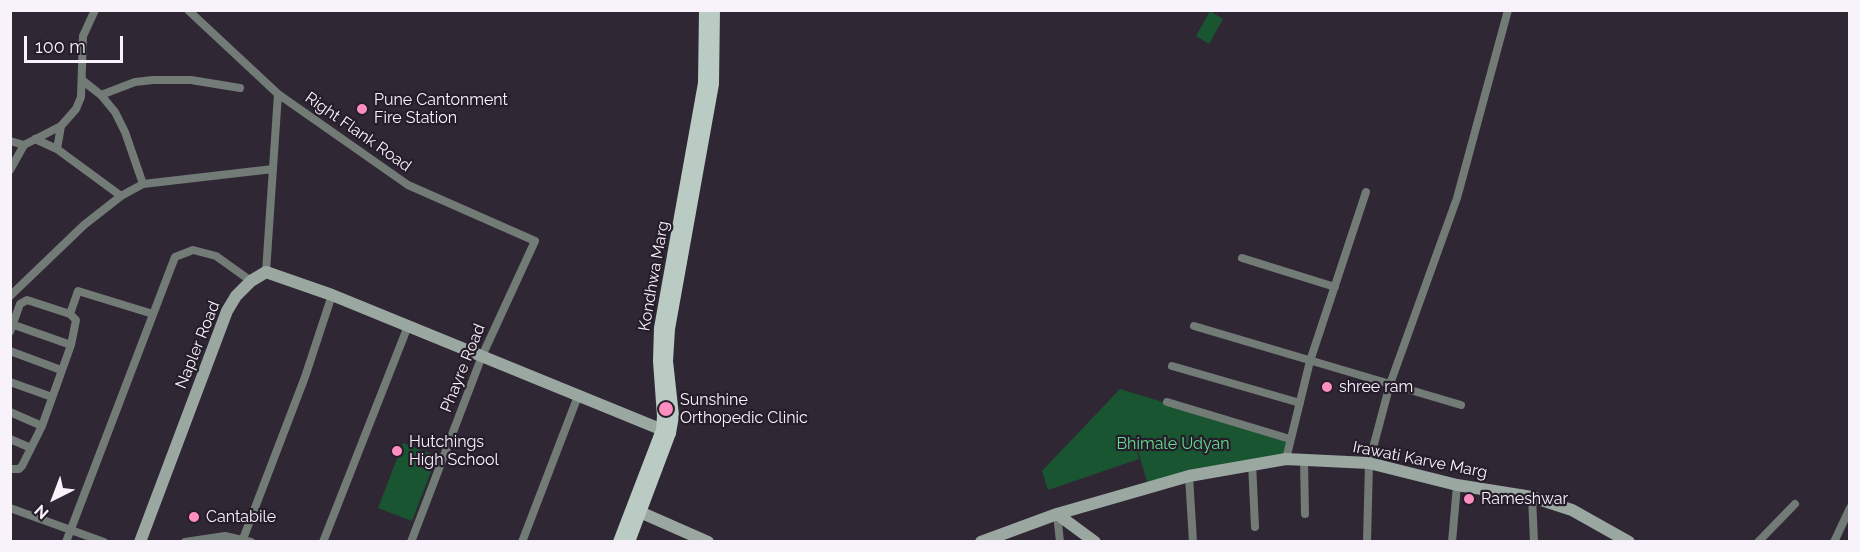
<!DOCTYPE html>
<html>
<head>
<meta charset="utf-8">
<style>
  body { margin:0 }
  #map { position:relative; width:1860px; height:552px; overflow:hidden; background:#302734; font-family:Raleway,sans-serif }
  canvas { display:block }
  .frame { position:absolute; inset:0; border:12px solid #f8f2fa; pointer-events:none }
  .north { position:absolute; left:24px; top:468px; width:60px; height:60px; -webkit-text-stroke:4px #261d2a; paint-order:stroke; rotate:222deg; font-size:16px; font-weight:700; line-height:24px; text-align:center; color:#f8f2fa }
  .north::after { content:''; display:block; margin:auto; width:21px; height:27px; background:#f8f2fa; clip-path:polygon(50% 0,100% 100%,50% 72%,0 100%) }
  .scale { position:absolute; left:24px; top:36px; width:99px; height:27px; box-sizing:border-box; border:3px solid #f8f2fa; border-top:0; padding-left:8px; font-size:18px; line-height:21px; white-space:nowrap; color:#f8f2fa; -webkit-text-stroke:4px #261d2a; paint-order:stroke }
</style>
</head>
<body>
<div id="map">
<canvas width="1860" height="552"></canvas>
<div class="frame"></div>
<div class="north">N</div>
<div class="scale">100 m</div>
</div>
<script>
const ctx = document.querySelector('canvas').getContext('2d');
ctx.lineJoin = 'round';
function paint(path, color) { ctx.fillStyle = color; ctx.fill(path, 'evenodd'); }
const poly = rows => new Path2D(rows.map(r => 'M' + r).join(''));
function stroke(path, color, width, dash) { ctx.strokeStyle = color; ctx.lineWidth = width; ctx.lineCap = dash ? 'butt' : 'round'; ctx.setLineDash(dash || []); ctx.stroke(path); }
function label(font, color, halo, rows, align = 'center') {
  ctx.font = font + ' Raleway,sans-serif'; ctx.lineWidth = 4.5; ctx.setLineDash([]); ctx.textBaseline = 'middle'; ctx.strokeStyle = halo; ctx.fillStyle = color; for (const [text, x, y, turn = 0] of rows) {
    ctx.save(); ctx.translate(x, y); ctx.rotate((+turn || 0) * Math.PI / 180); ctx.textAlign = isNaN(turn) ? turn : align; if (halo) ctx.strokeText(text, 0, 0); ctx.fillText(text, 0, 0); ctx.restore();
  }
}
paint(poly([
  [1210,11,1223,19,1209,44,1196,36],
  [1120,389,1290,441,1286,457,1148,485,1132,431,1139,459,1048,490,1042,471],
  [403,443,437,456,412,521,378,508]
]), '#195531');
stroke(poly([
  [188,10,278,94,408,185,535,241,482,356,411,542],
  [82,80,101,95,115,112,125,132,143,184],
  [101,95,135,82,153,80,191,80,240,88],
  [35,139,57,149,121,196],
  [10,141,24,145,61,126,76,109,81,97,83,36,95,10],
  [57,149,61,126],
  [10,170,24,145],
  [1242,258,1335,287],
  [266,272,278,94],
  [10,296,84,225,121,196,143,184,273,169],
  [70,314,78,291,153,314],
  [14,325,71,345],
  [1194,326,1461,405],
  [10,332,20,304,27,300,70,314,76,320,71,345,42,426,22,466,19,469,10,469],
  [10,351,61,370],
  [1172,366,1300,403],
  [10,382,52,397],
  [1167,402,1290,439],
  [10,412,42,426],
  [10,439,31,448],
  [1286,459,1310,361,1366,192],
  [1304,460,1305,514],
  [1252,463,1255,527],
  [1189,476,1193,542],
  [1532,497,1534,542],
  [10,508,104,542],
  [1057,514,1060,542],
  [243,539,305,377,332,295],
  [66,542,175,257,193,250,216,256,251,281],
  [185,542,225,536,251,542],
  [323,542,408,326],
  [522,542,578,396],
  [1367,542,1369,463,1390,384,1457,198,1508,10],
  [1452,542,1457,485],
  [1758,542,1795,504],
  [1834,542,1850,508]
]), '#727b76', 8);
stroke(poly([
  [633,509,708,542],
  [1057,514,1095,542],
  [140,542,227,311,236,296,251,281,266,272,332,295,670,433],
  [981,542,1057,514,1189,476,1286,459,1369,463,1457,485,1532,497,1572,510,1629,542]
]), '#9aa8a1', 12);
stroke(poly([
  [619,542,662,430,663,416,659,361,660,328,704,83,705,10],
  [629,542,670,433,673,416,667,361,669,329,713,84,714,10]
]), '#b9cbc2', 12);
for (const [x, y, r, color] of [
  [362,109,6,"#fd8ebf"],
  [1327,387,6,"#fd8ebf"],
  [666,409,8,"#fd8ebf"],
  [397,451,6,"#fd8ebf"],
  [1469,499,6,"#fd8ebf"],
  [194,517,6,"#fd8ebf"]
]) { const dot = new Path2D(); dot.arc(x, y, r, 0, 2 * Math.PI); ctx.fillStyle = color; ctx.fill(dot); stroke(dot, '#261d2a', 2); }
label('16px', '#f8f2fa', '#261d2a', [
  ["Pune Cantonment",374,100],
  ["Fire Station",374,118],
  ["shree ram",1339,387],
  ["Sunshine",680,400],
  ["Orthopedic Clinic",680,418],
  ["Hutchings",409,442],
  ["High School",409,460],
  ["Rameshwar",1481,499],
  ["Cantabile",206,517]
], 'left');
label('16px', '#f8f2fa', '#261d2a', [
  ["Right Flank Road",358,132,35],
  ["Kondhwa Marg",654,276,-80],
  ["Napler Road",198,345,-68],
  ["Phayre Road",463,368,-68],
  ["Irawati Karve Marg",1420,460,11]
]);
label('16px', '#64df91', '#261d2a', [
  ["Bhimale Udyan",1173,444]
]);
</script>
</body>
</html>
